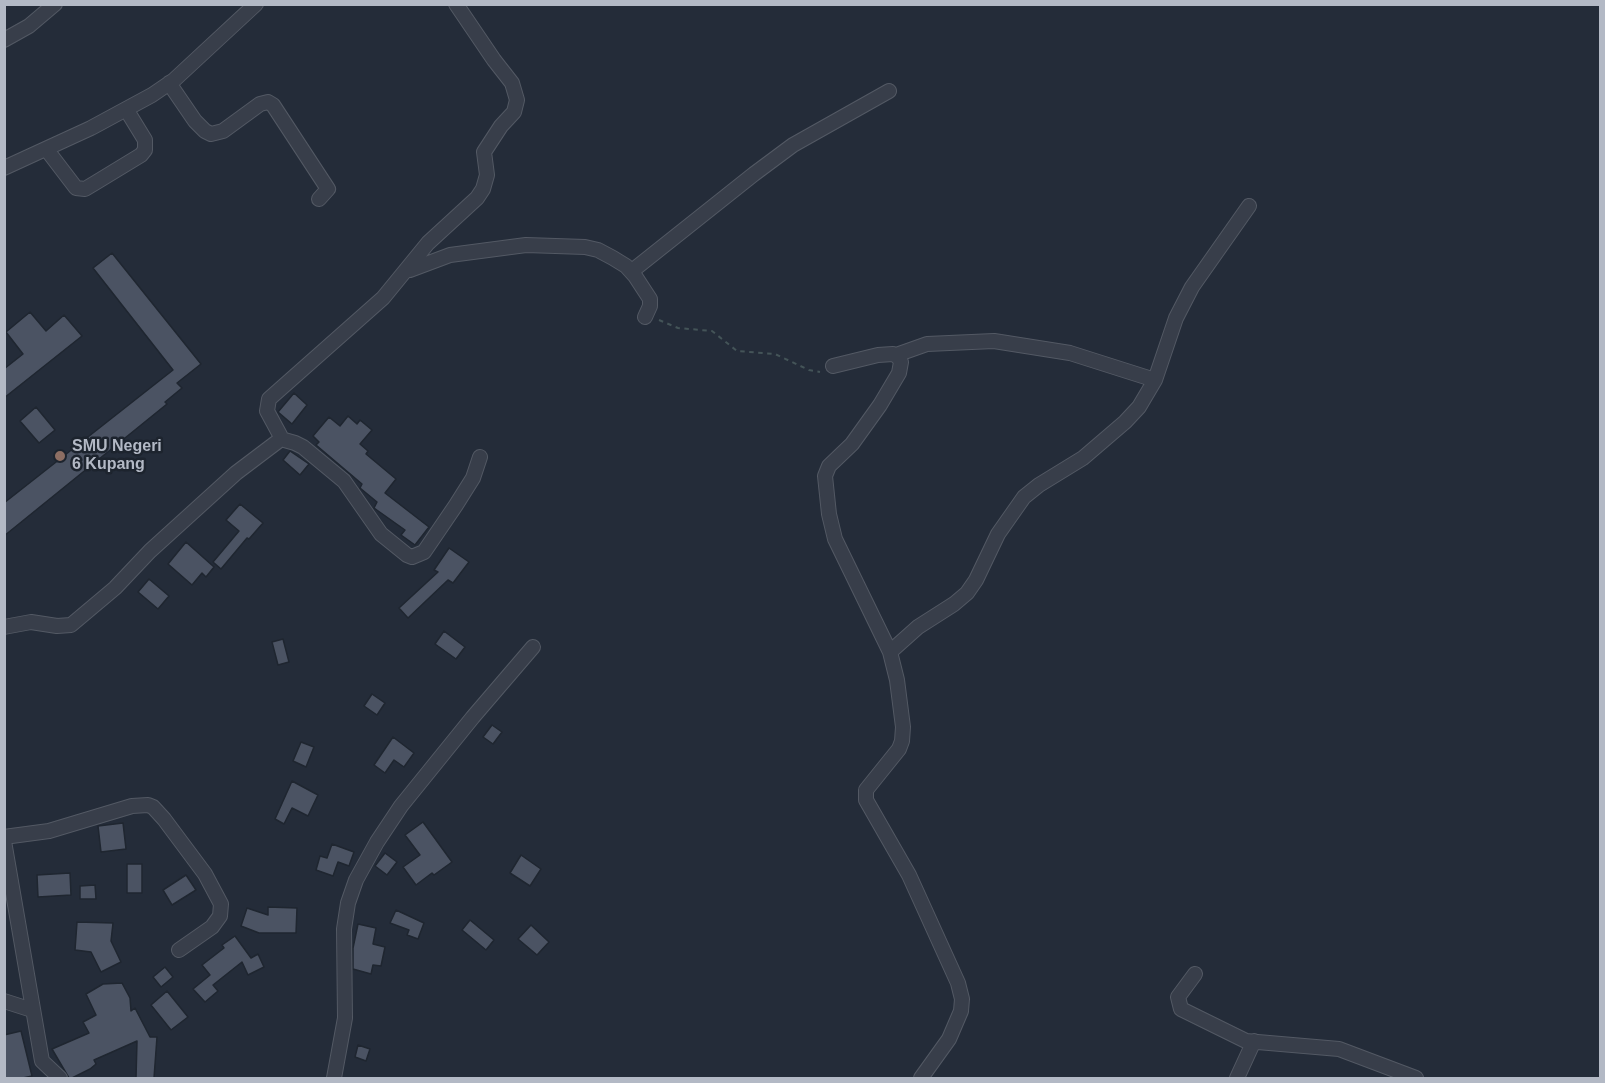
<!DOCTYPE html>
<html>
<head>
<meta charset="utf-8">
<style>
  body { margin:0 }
  #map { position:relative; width:1605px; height:1083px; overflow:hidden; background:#242c39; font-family:Arial,sans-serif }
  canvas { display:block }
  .frame { position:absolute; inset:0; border:6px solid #b3b9c5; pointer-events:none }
</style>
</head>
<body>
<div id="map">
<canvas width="1605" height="1083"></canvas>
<div class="frame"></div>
</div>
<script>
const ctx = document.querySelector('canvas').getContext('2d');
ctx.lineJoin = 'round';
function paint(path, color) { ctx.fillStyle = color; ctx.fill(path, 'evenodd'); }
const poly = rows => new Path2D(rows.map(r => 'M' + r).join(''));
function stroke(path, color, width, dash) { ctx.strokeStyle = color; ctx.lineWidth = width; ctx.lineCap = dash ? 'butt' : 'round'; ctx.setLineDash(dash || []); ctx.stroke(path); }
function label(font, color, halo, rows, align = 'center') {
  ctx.font = font + ' Arial,sans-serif'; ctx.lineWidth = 5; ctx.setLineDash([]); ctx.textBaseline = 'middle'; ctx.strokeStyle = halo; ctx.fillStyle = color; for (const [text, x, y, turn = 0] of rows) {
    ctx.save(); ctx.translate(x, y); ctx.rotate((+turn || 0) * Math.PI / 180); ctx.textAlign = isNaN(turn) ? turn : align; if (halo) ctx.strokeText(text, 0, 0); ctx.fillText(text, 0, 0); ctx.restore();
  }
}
const building = poly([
  [112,253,201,364,177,383,182,388,165,402,167,404,4,536,4,503,173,370,93,268,112,253],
  [30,312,46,331,64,315,82,336,4,398,4,369,23,354,6,332,30,312],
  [294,393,307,405,292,424,278,412,294,393],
  [36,407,55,430,39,443,20,421,36,407],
  [348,416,357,424,360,420,372,430,360,444,368,451,366,454,396,479,385,493,429,527,415,545,401,535,405,530,374,508,377,502,360,488,362,484,316,445,319,442,313,436,329,417,340,426,348,416],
  [290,451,309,464,300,475,283,460,290,451],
  [240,504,263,523,249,539,247,538,221,569,213,562,239,531,226,520,240,504],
  [186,542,214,567,206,577,202,573,192,585,168,564,186,542],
  [449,548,469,562,453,583,448,580,408,618,399,608,438,572,434,570,449,548],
  [149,579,169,596,158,609,138,592,149,579],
  [444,631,465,647,456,659,435,644,444,631],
  [283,639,289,662,278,665,272,642,283,639],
  [372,694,385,703,377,715,364,706,372,694],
  [492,725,502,732,493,744,483,737,492,725],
  [393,737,414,753,404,767,394,760,385,773,374,765,393,737],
  [301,742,314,747,306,767,293,761,301,742],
  [292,781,318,795,308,816,292,808,284,824,275,819,292,781],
  [423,822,452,862,434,875,432,873,416,885,403,867,420,855,405,835,423,822],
  [123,823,126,849,101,852,98,826,123,823],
  [332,844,354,852,349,866,338,862,333,876,316,870,320,856,327,858,332,844],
  [385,853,397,862,387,875,375,866,385,853],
  [521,855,541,869,530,886,510,873,521,855],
  [127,864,142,864,142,893,127,893,127,864],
  [70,873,71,895,38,897,37,875,70,873],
  [186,875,196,890,172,905,163,890,186,875],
  [95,885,96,899,80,899,80,886,95,885],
  [268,907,297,908,296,933,259,933,241,926,247,908,268,915,268,907],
  [396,910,424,923,418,939,407,935,409,930,390,923,396,910],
  [470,920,494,940,486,950,462,930,470,920],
  [77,922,113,923,111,941,121,962,101,972,91,952,75,950,77,922],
  [358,924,376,928,373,944,385,947,381,966,373,965,371,974,353,969,353,948,358,924],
  [531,925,549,942,537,955,518,939,531,925],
  [235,936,251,958,258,954,264,967,248,975,242,962,213,985,218,991,205,1002,193,989,210,975,202,965,224,948,222,945,235,936],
  [165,967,173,977,161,987,153,977,165,967],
  [122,983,130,998,131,1011,135,1008,150,1037,157,1037,154,1078,136,1078,137,1041,94,1060,96,1064,90,1069,72,1078,69,1078,52,1049,89,1033,83,1022,96,1015,86,994,103,984,122,983],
  [167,991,188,1017,171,1030,151,1005,167,991],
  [21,1031,32,1076,23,1078,4,1078,4,1035,21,1031],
  [358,1045,370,1049,366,1061,355,1057,358,1045]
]);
paint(building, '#4b5363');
stroke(building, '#1f2630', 1.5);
const minor = poly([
  [4,40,29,26,55,4],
  [169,83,195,121,205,131,211,134,223,131,260,104,268,102,273,105,328,189,319,199],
  [47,150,76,188,85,189,95,183,141,155,145,150,145,140,126,109],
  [4,168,91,128,152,95,174,80,256,4],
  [410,270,450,255,526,245,585,247,598,250,613,258,626,266,635,276,650,299,650,306,645,317],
  [632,271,754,174,793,145,889,91],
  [896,355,927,344,994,341,1070,353,1155,380],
  [833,366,878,355,893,354,898,357,901,362,899,373,880,405,852,444,829,466,825,476,829,514,835,539,890,652,897,680,903,727,902,741,899,749,866,790,866,800,909,875,958,983,962,999,961,1011,949,1039,921,1078],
  [281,439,295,443,303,447,344,481,381,534,407,555,412,557,424,552,456,505,473,478,480,457],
  [4,627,31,622,57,626,71,625,115,588,150,551,236,473,281,439,280,435,267,411,269,399,383,298,428,243,477,198,483,189,487,175,484,152,501,126,514,112,517,100,512,83,494,60,456,4],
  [890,652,918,627,954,604,967,593,976,580,998,534,1024,497,1039,485,1083,458,1125,422,1139,407,1155,380,1176,318,1192,287,1249,206],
  [4,837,49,831,132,806,148,805,153,807,164,819,205,874,221,904,220,916,212,927,179,950],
  [4,841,42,1061,60,1078],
  [1195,974,1178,997,1181,1009,1246,1041,1339,1049,1416,1078],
  [4,1001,32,1010],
  [334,1078,345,1018,344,929,348,903,356,880,377,842,401,806,473,717,533,647],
  [1237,1078,1254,1041]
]);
stroke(minor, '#535964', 16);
stroke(poly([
  [659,320,678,328,712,331,737,351,775,354,809,370,820,372]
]), '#445458', 2, [4.5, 4.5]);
stroke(minor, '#383e4a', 14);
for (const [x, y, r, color] of [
  [60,456,6,"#8d6e63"]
]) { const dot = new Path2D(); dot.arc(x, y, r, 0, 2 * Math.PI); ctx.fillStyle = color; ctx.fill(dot); stroke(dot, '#1d242e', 2); }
label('bold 16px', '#b3b9c5', '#1d242e', [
  ["SMU Negeri",72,447],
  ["6 Kupang",72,465]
], 'left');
</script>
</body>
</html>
